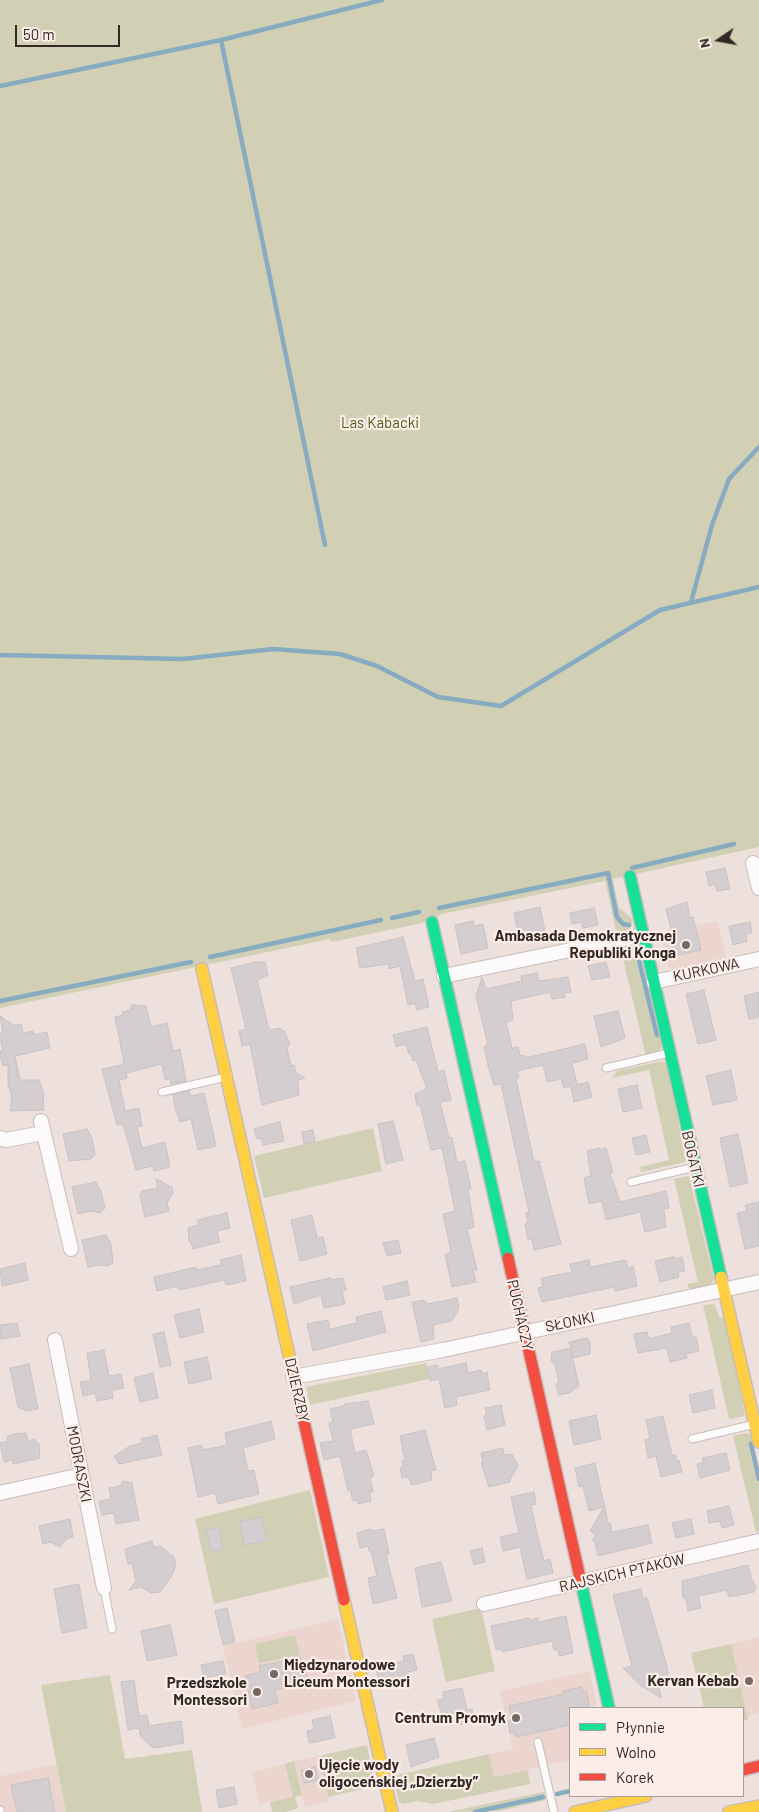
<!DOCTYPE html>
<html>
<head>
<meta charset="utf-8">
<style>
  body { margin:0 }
  #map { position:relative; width:759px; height:1812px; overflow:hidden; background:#eee1dd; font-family:Barlow,sans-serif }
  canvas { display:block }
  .legend { position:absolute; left:569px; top:1707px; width:175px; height:90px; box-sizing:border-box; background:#fcede8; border:1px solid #ab9f9a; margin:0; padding:6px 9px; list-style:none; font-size:15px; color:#322926 }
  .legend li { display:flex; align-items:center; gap:10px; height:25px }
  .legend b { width:25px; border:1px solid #ab9f9a }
  .north { position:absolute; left:694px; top:15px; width:50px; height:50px; -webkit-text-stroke:4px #fcede8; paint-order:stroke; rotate:258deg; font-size:14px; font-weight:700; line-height:20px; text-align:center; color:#322926 }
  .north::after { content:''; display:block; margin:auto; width:18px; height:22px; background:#322926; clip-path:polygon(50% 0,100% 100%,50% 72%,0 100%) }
  .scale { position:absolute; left:15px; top:25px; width:105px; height:22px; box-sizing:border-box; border:2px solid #322926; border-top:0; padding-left:6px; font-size:15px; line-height:18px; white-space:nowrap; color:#322926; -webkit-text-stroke:4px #fcede8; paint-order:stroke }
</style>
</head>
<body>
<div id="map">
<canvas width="759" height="1812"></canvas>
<ul class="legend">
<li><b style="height:6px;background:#16e098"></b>Płynnie</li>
<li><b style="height:6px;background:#ffcf43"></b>Wolno</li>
<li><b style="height:6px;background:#f24e42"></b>Korek</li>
</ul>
<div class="north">N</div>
<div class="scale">50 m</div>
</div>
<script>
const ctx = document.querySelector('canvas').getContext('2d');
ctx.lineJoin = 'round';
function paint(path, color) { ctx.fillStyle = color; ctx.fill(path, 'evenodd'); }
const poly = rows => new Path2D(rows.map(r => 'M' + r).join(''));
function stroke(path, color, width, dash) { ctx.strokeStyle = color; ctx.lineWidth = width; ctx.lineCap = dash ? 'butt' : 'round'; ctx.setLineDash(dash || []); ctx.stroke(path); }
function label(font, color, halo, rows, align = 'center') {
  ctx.font = font + ' Barlow,sans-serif'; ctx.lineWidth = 4.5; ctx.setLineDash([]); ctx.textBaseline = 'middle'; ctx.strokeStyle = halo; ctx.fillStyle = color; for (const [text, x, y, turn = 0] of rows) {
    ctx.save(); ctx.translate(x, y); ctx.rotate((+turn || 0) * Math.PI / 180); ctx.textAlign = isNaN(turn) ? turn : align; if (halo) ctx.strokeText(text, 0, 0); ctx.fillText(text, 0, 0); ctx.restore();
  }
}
paint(poly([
  [718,921,726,957,673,969,668,967,660,933],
  [338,1619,356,1701,242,1729,223,1646],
  [759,1637,759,1713,747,1716,731,1644],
  [590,1671,597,1708,570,1708,570,1760,494,1777,489,1754,513,1749,500,1691],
  [319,1756,329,1802,305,1807,294,1761],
  [57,1764,66,1812,0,1812,0,1776],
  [285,1764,293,1797,259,1804,252,1772]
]), '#ecd5ce');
paint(poly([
  [0,0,759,0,759,847,613,879,619,908,633,919,630,931,617,935,605,881,442,914,422,923,332,942,330,939,0,1008],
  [629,945,637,947,662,1046,659,1053,646,1056,620,946],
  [662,1061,667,1064,686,1162,641,1172,640,1167,669,1160,649,1070,612,1078,617,1071],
  [373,1128,382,1171,264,1198,254,1156],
  [689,1176,714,1280,709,1286,690,1290,687,1284,698,1282,674,1179],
  [714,1304,720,1318,725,1316,745,1416,729,1419,703,1305],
  [426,1363,429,1379,310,1405,306,1387],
  [745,1433,751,1435,759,1468,759,1531,756,1532,733,1436],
  [310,1490,329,1577,214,1604,195,1519],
  [481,1608,495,1671,446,1682,432,1619],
  [295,1635,300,1655,259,1663,255,1644],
  [731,1644,748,1720,743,1721,743,1708,704,1708,691,1653],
  [110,1675,125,1759,192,1750,202,1812,66,1812,41,1685],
  [367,1745,374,1784,371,1787,328,1797,319,1756],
  [489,1754,494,1777,528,1770,530,1784,433,1804,418,1801,403,1804,399,1802,393,1776],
  [294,1761,302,1795,295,1797,298,1808,286,1812,272,1812,270,1802,293,1797,285,1764],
  [544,1792,546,1800,500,1811,448,1812]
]), '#d1cfb4');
stroke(poly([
  [221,40,325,545],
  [0,86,221,40,382,0],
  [691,602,712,525,729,479,759,447],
  [0,655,183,659,273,649,340,654,377,666,438,697,501,706,660,610,759,587],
  [632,868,734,844],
  [439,908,608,873,617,917,623,924,629,925],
  [392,918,419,912],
  [638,956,657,1035],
  [210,957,381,920],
  [0,1001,191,962],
  [751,1444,759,1479],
  [557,1794,570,1791],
  [475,1812,543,1797]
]), '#87abc1', 4.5);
const building = poly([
  [725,868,730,889,717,891,715,884,709,886,706,872,725,868],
  [687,902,690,918,693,917,701,950,677,955,666,909,687,902],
  [540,907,546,936,520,942,514,913,540,907],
  [594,908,598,925,583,928,581,922,572,924,570,913,594,908],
  [473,921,474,926,483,924,488,948,461,954,455,925,473,921],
  [750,922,752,933,746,934,747,941,733,945,729,926,750,922],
  [403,937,415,981,423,979,429,1007,417,1010,415,1003,408,1005,400,966,389,969,388,964,360,968,356,948,403,937],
  [255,962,265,962,268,975,257,980,269,1030,279,1028,284,1031,290,1044,287,1048,291,1066,294,1065,296,1073,305,1078,298,1080,299,1095,262,1105,250,1044,242,1046,239,1031,246,1029,231,968,255,962],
  [606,962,610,977,592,980,588,966,606,962],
  [537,973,539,981,568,977,571,992,564,993,565,997,552,999,550,992,511,1001,513,1020,506,1022,512,1048,518,1047,520,1055,529,1057,585,1044,588,1059,572,1063,577,1085,588,1082,592,1097,574,1102,571,1086,564,1088,561,1079,547,1082,543,1065,517,1071,519,1078,516,1079,534,1162,539,1161,561,1244,534,1250,532,1239,528,1240,525,1224,528,1223,526,1213,529,1212,501,1084,494,1085,488,1066,484,1046,488,1045,476,996,482,977,486,989,522,981,521,976,537,973],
  [704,990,716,1040,698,1044,686,994,704,990],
  [759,992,759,1017,749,1019,744,996,759,992],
  [132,1005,146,1006,151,1027,167,1023,173,1051,180,1049,186,1081,171,1084,170,1079,165,1080,162,1064,126,1073,127,1078,119,1080,125,1111,139,1108,142,1126,137,1127,142,1148,165,1142,170,1167,154,1171,153,1166,136,1170,123,1124,117,1125,102,1069,123,1065,124,1062,115,1017,123,1015,122,1012,130,1010,132,1005],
  [618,1011,625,1038,601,1047,594,1016,618,1011],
  [0,1016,13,1025,21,1024,23,1033,33,1031,34,1035,47,1032,50,1048,15,1056,20,1080,39,1080,43,1091,44,1110,10,1111,12,1096,8,1085,8,1065,3,1066,0,1055,0,1051,3,1051,1,1043,1,1032,3,1032,0,1016],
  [427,1027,438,1072,444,1070,451,1100,440,1102,449,1138,452,1137,457,1163,465,1161,471,1189,468,1189,474,1227,467,1229,477,1270,473,1270,476,1282,452,1287,445,1254,451,1252,443,1214,455,1211,442,1148,431,1150,420,1105,417,1106,415,1094,427,1089,416,1060,413,1061,411,1054,409,1054,406,1044,396,1047,393,1035,427,1027],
  [731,1070,737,1100,713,1105,706,1076,731,1070],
  [637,1085,642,1108,623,1112,618,1089,637,1085],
  [189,1091,190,1096,204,1093,216,1146,198,1150,191,1119,180,1122,175,1108,173,1095,189,1091],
  [393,1121,403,1160,386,1164,378,1124,393,1121],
  [280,1122,284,1141,263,1145,261,1138,257,1139,254,1129,280,1122],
  [87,1129,92,1138,95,1155,91,1159,69,1161,63,1134,87,1129],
  [313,1130,315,1142,304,1144,302,1132,313,1130],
  [738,1134,748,1183,730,1187,720,1138,738,1134],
  [646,1135,650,1152,636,1155,632,1138,646,1135],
  [599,1148,599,1150,606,1148,613,1172,610,1173,620,1202,666,1191,669,1208,664,1209,666,1227,645,1232,640,1212,606,1220,602,1201,589,1204,584,1178,591,1176,587,1151,599,1148],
  [156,1179,172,1187,173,1193,167,1203,169,1211,145,1217,140,1196,142,1191,158,1188,156,1179],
  [96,1182,101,1191,105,1208,100,1213,91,1211,78,1214,72,1187,96,1182],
  [759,1202,759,1246,745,1249,737,1213,747,1211,745,1205,759,1202],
  [227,1213,230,1228,217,1231,220,1242,193,1249,191,1241,189,1241,188,1228,199,1225,197,1220,227,1213],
  [312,1215,317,1238,323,1237,327,1254,300,1261,291,1220,312,1215],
  [106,1235,111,1244,113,1263,107,1266,100,1265,88,1267,82,1240,106,1235],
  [398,1240,401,1253,387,1256,383,1243,398,1240],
  [241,1255,246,1281,226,1285,224,1280,179,1290,178,1286,157,1291,154,1277,196,1267,196,1270,221,1265,220,1260,241,1255],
  [674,1257,675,1259,682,1257,685,1271,678,1272,679,1277,660,1282,655,1261,674,1257],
  [589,1260,590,1267,626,1260,628,1268,633,1266,637,1286,615,1291,614,1287,542,1302,538,1288,543,1287,541,1278,572,1272,570,1264,589,1260],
  [25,1263,28,1280,2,1286,0,1269,25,1263],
  [330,1278,330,1280,343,1278,346,1290,342,1291,345,1304,324,1308,321,1295,294,1304,290,1287,330,1278],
  [407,1281,410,1295,386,1300,383,1287,407,1281],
  [457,1298,459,1308,452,1321,433,1325,434,1339,421,1342,412,1302,424,1300,428,1304,457,1298],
  [199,1309,204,1332,180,1338,174,1315,199,1309],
  [381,1311,386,1332,313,1351,307,1324,328,1320,330,1329,357,1323,356,1317,381,1311],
  [17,1323,20,1336,0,1339,0,1325,17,1323],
  [689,1323,692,1337,696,1337,699,1351,686,1354,687,1358,670,1362,667,1348,638,1353,634,1334,647,1332,649,1339,672,1333,671,1327,689,1323],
  [164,1332,171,1365,160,1367,153,1334,164,1332],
  [587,1338,590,1343,590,1354,573,1358,571,1350,579,1386,569,1393,558,1395,556,1384,559,1383,555,1364,551,1361,552,1352,571,1348,569,1342,587,1338],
  [104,1350,109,1376,121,1374,124,1388,112,1390,113,1398,97,1401,95,1393,83,1396,80,1382,91,1380,87,1353,104,1350],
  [207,1357,212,1379,189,1384,184,1362,207,1357],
  [466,1363,468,1373,481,1370,482,1374,487,1372,490,1390,456,1397,457,1405,445,1408,439,1379,430,1381,427,1367,437,1365,438,1369,466,1363],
  [29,1364,38,1409,27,1411,18,1407,10,1368,29,1364],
  [153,1373,158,1398,140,1402,134,1378,153,1373],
  [712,1390,715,1408,693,1413,689,1395,712,1390],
  [368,1401,374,1424,350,1429,355,1453,366,1450,374,1476,370,1477,373,1492,369,1492,371,1501,358,1504,357,1500,353,1501,350,1490,348,1491,340,1456,324,1460,320,1443,333,1441,329,1423,333,1422,330,1409,344,1406,345,1404,368,1401],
  [501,1405,505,1425,487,1430,484,1416,487,1415,485,1408,501,1405],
  [596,1415,601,1439,574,1445,569,1421,596,1415],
  [663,1416,672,1455,675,1455,677,1461,679,1460,682,1472,661,1477,656,1456,648,1458,645,1440,650,1439,646,1420,663,1416],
  [271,1421,275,1439,243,1448,248,1471,254,1470,259,1494,218,1504,215,1493,198,1497,188,1448,202,1445,203,1450,227,1445,225,1433,271,1421],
  [425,1430,436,1470,431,1471,432,1480,411,1485,409,1477,402,1478,400,1468,403,1467,402,1461,405,1461,400,1436,425,1430],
  [26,1433,28,1441,34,1439,39,1444,40,1458,13,1464,12,1460,4,1462,0,1443,8,1441,7,1437,14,1434,26,1433],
  [157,1435,162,1455,119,1464,114,1456,130,1446,142,1443,141,1439,157,1435],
  [503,1448,504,1455,512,1454,518,1466,510,1479,510,1482,489,1487,481,1463,483,1463,481,1453,503,1448],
  [726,1453,730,1470,700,1478,697,1464,703,1463,702,1458,726,1453],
  [595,1463,608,1523,610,1523,612,1532,648,1525,652,1543,598,1556,595,1542,592,1540,596,1535,590,1531,604,1507,589,1511,583,1486,579,1487,575,1468,595,1463],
  [123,1481,132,1483,139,1520,116,1524,114,1513,102,1515,99,1501,111,1499,109,1488,120,1486,123,1481],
  [534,1492,536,1504,531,1505,536,1529,544,1561,550,1559,553,1573,527,1579,520,1547,503,1551,500,1537,519,1533,511,1497,534,1492],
  [729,1506,734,1525,722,1528,720,1521,709,1523,707,1511,729,1506],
  [262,1517,267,1541,244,1545,240,1522,262,1517],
  [70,1519,73,1537,66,1539,60,1547,50,1542,43,1544,39,1526,70,1519],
  [691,1519,694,1534,676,1538,672,1523,691,1519],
  [219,1527,223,1549,211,1552,206,1529,219,1527],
  [371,1529,372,1531,384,1529,389,1554,386,1555,397,1598,373,1604,368,1578,377,1576,371,1551,369,1551,368,1546,360,1548,357,1533,371,1529],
  [152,1541,153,1547,160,1546,174,1557,176,1566,171,1577,160,1592,151,1593,141,1587,129,1590,136,1581,132,1563,128,1564,125,1549,152,1541],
  [482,1548,485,1562,474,1565,470,1551,482,1548],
  [441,1562,452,1601,422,1607,415,1568,441,1562],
  [748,1565,752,1580,756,1586,754,1592,729,1597,727,1590,698,1596,701,1608,688,1611,686,1599,683,1598,682,1581,748,1565],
  [79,1584,87,1628,62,1633,54,1589,79,1584],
  [641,1589,643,1599,647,1598,667,1666,669,1681,658,1683,661,1698,640,1685,623,1668,632,1666,613,1595,641,1589],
  [227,1608,235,1642,223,1645,215,1611,227,1608],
  [566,1616,573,1653,559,1656,558,1650,554,1650,552,1641,502,1652,501,1649,496,1650,491,1626,529,1618,530,1620,538,1618,539,1622,566,1616],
  [170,1625,177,1655,147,1661,141,1631,170,1625],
  [413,1654,417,1670,407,1672,409,1679,380,1686,376,1668,404,1661,403,1656,413,1654],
  [301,1658,309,1683,275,1690,278,1703,252,1709,245,1676,260,1672,259,1666,301,1658],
  [223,1661,226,1674,204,1678,201,1665,223,1661],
  [134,1680,139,1716,147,1715,149,1726,181,1721,184,1743,153,1748,141,1737,139,1728,128,1730,121,1682,134,1680],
  [581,1687,583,1692,586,1691,590,1708,570,1708,570,1725,516,1737,514,1732,510,1733,508,1721,512,1720,509,1706,564,1694,563,1691,581,1687],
  [462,1688,467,1710,472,1709,474,1721,458,1725,455,1713,442,1715,437,1700,444,1699,443,1692,462,1688],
  [330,1716,335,1738,309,1743,307,1731,314,1729,312,1720,330,1716],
  [434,1738,439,1757,411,1767,406,1745,434,1738],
  [315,1767,319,1780,304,1783,301,1770,315,1767],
  [48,1778,55,1812,17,1812,11,1785,48,1778],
  [234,1787,237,1804,219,1808,216,1790,234,1787]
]);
paint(building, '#d4ced0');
stroke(building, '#c8c2c4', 1);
const lane = poly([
  [606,1068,669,1053],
  [162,1092,226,1077],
  [631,1182,695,1167],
  [692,1439,755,1424],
  [104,1588,112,1629],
  [538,1742,554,1812],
  [0,1810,0,1812]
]);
const street = poly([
  [753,863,759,888],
  [444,976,643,935],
  [654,982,759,959],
  [41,1121,71,1249],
  [0,1138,6,1140,43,1133],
  [55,1340,104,1588],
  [293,1377,443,1350,759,1282],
  [0,1493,81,1475],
  [484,1604,759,1541]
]);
const fast = poly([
  [630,876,721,1277],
  [432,922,508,1258],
  [581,1582,609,1708]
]);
const slow = poly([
  [202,969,291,1364],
  [721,1277,759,1442],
  [344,1600,392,1812],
  [575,1812,646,1796],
  [729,1812,759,1806]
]);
const jam = poly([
  [508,1258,581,1582],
  [291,1364,344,1600],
  [743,1770,759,1766]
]);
stroke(lane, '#c8bdb9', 9);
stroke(street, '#c8bdb9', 16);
stroke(fast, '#c8bdb9', 14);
stroke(slow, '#c8bdb9', 14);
stroke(jam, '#c8bdb9', 14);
stroke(lane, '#fcfafa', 7);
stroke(street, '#fcfafa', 14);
stroke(fast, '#16e098', 11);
stroke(slow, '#ffcf43', 11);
stroke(jam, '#f24e42', 11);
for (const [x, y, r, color] of [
  [686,945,5,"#746966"],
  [274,1674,5,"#746966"],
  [749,1681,5,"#746966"],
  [257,1692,5,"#746966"],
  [516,1718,5,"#746966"],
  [309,1774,5,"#746966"]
]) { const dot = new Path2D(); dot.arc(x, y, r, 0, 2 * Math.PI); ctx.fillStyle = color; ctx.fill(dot); stroke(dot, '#fcede8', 2); }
label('15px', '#565d1d', '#fcede8', [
  ["Las Kabacki",380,423]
]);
label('bold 15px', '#322926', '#fcede8', [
  ["Ambasada Demokratycznej",676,936],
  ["Republiki Konga",676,953],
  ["Międzynarodowe",284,1665,"left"],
  ["Liceum Montessori",284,1682,"left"],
  ["Kervan Kebab",739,1681],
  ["Przedszkole",247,1683],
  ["Montessori",247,1700],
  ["Centrum Promyk",506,1718],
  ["Ujęcie wody",319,1765,"left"],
  ["oligoceńskiej „Dzierzby”",319,1782,"left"]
], 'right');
label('15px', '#322926', '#fcede8', [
  ["KURKOWA",706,970,-12],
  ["BOGATKI",693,1159,77],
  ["PUCHACZY",520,1315,77],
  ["SŁONKI",570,1322,-12],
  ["DZIERZBY",297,1390,77],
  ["MODRASZKI",79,1464,79],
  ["RAJSKICH PTAKÓW",622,1573,-13]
]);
</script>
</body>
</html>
